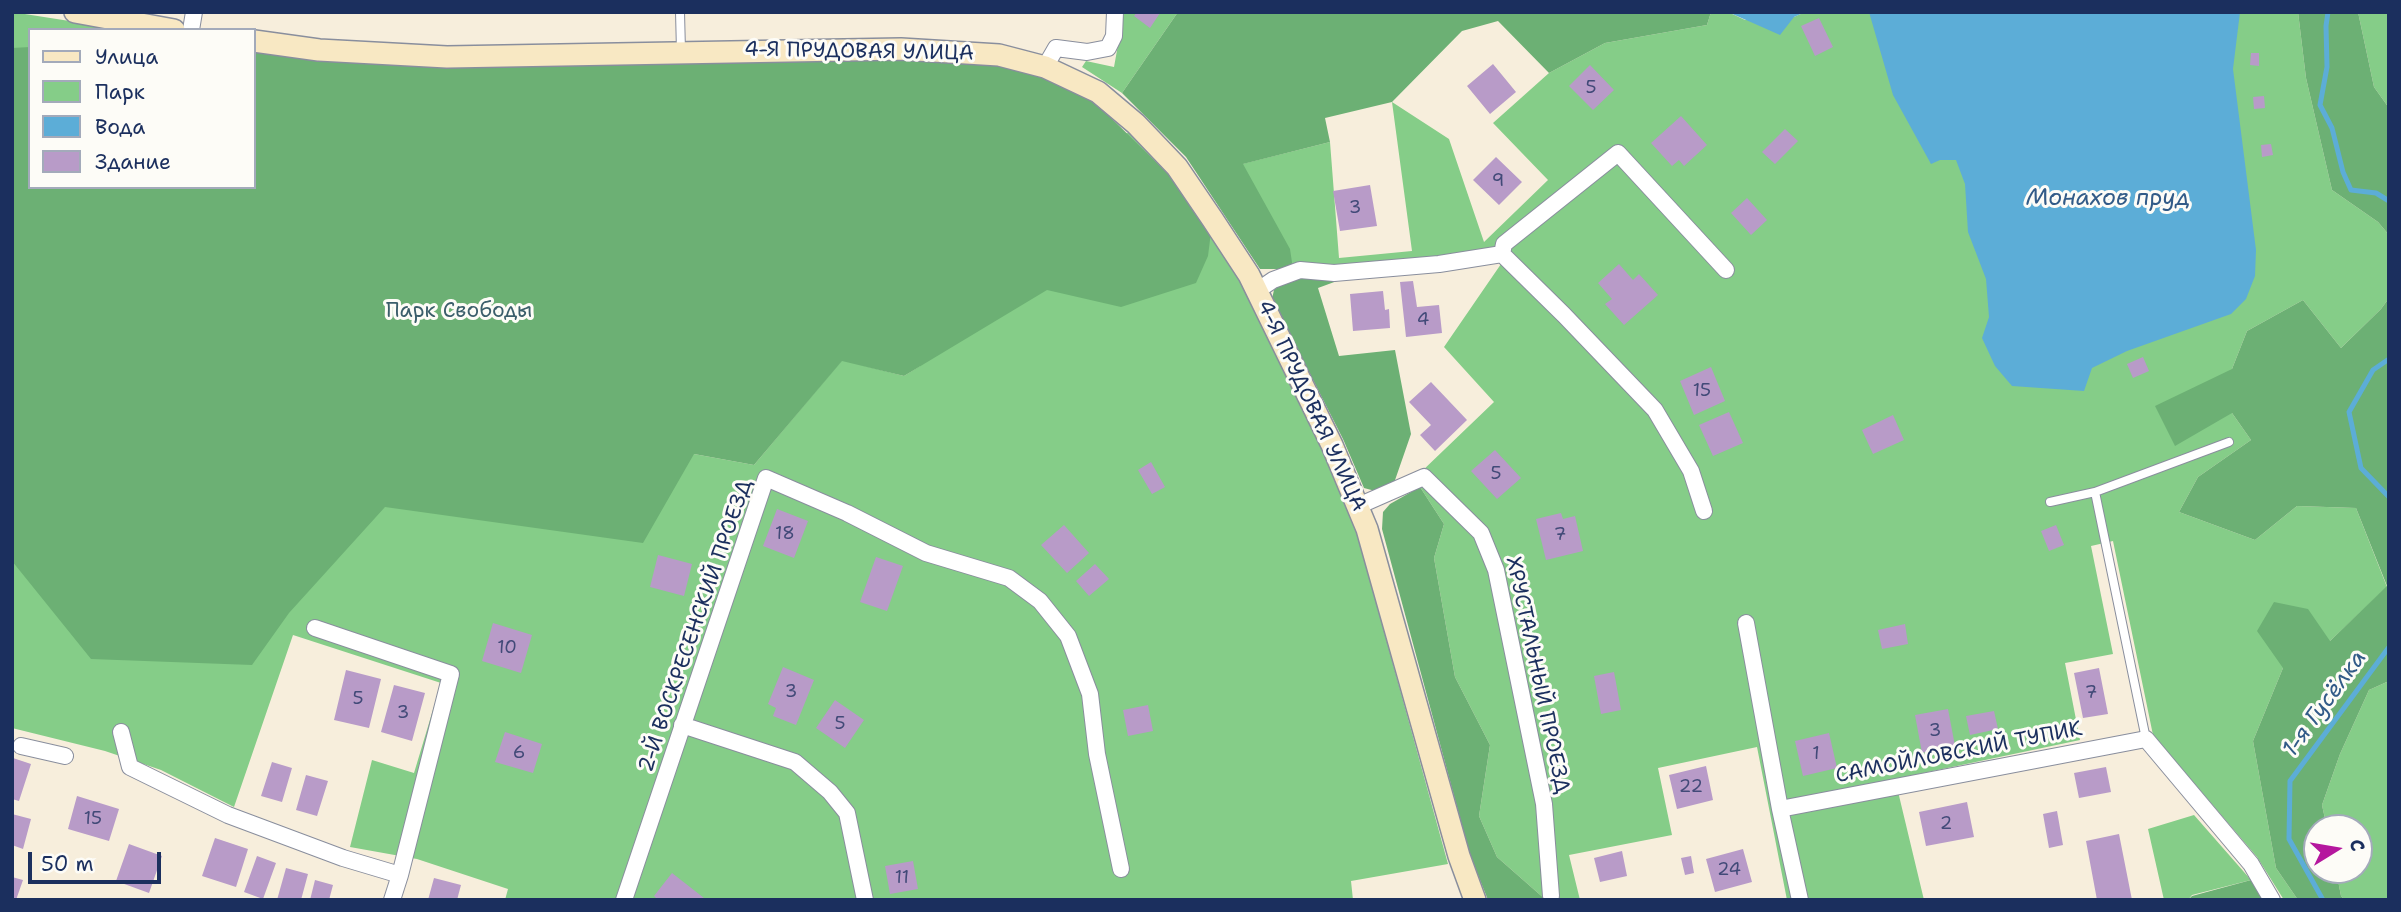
<!DOCTYPE html>
<html>
<head>
<meta charset="utf-8">
<style>
  body { margin:0 }
  #map { position:relative; width:2401px; height:912px; overflow:hidden; background:#f7eedc; font-family:"Shantell Sans",sans-serif }
  canvas { display:block }
  .frame { position:absolute; inset:0; border:14px solid #1b2f5e; pointer-events:none }
  .legend { position:absolute; left:28px; top:28px; width:228px; height:161px; box-sizing:border-box; background:#fdfcf7; border:2px solid #a3aaba; margin:0; padding:9px 12px; list-style:none; font-size:21px; color:#1b2f5e }
  .legend li { display:flex; align-items:center; gap:14px; height:35px }
  .legend b { width:35px; border:2px solid #a3aaba }
  .north { position:absolute; left:2303px; top:814px; width:70px; height:70px; box-sizing:border-box; background:#fdfcf7; border:2px solid #a3aaba; border-radius:50%; rotate:79deg; font-size:19px; font-weight:700; line-height:28px; text-align:center; color:#1b2f5e }
  .north::after { content:''; display:block; margin:auto; width:24px; height:32px; background:#b5179e; clip-path:polygon(50% 0,100% 100%,50% 72%,0 100%) }
  .scale { position:absolute; left:28px; top:852px; width:133px; height:32px; box-sizing:border-box; border:4px solid #1b2f5e; border-top:0; padding-left:9px; font-size:21px; line-height:24px; white-space:nowrap; color:#1b2f5e; -webkit-text-stroke:5px #fdfcf7; paint-order:stroke }
</style>
</head>
<body>
<div id="map">
<canvas width="2401" height="912"></canvas>
<div class="frame"></div>
<ul class="legend">
<li><b style="height:9px;background:#f8e8c3"></b>Улица</li>
<li><b style="height:19px;background:#85cd88"></b>Парк</li>
<li><b style="height:19px;background:#5cadd7"></b>Вода</li>
<li><b style="height:19px;background:#b89bc8"></b>Здание</li>
</ul>
<div class="north">С</div>
<div class="scale">50 m</div>
</div>
<script>
const ctx = document.querySelector('canvas').getContext('2d');
ctx.lineJoin = 'round';
function paint(path, color) { ctx.fillStyle = color; ctx.fill(path, 'evenodd'); }
const poly = rows => new Path2D(rows.map(r => 'M' + r).join(''));
function stroke(path, color, width, dash) { ctx.strokeStyle = color; ctx.lineWidth = width; ctx.lineCap = dash ? 'butt' : 'round'; ctx.setLineDash(dash || []); ctx.stroke(path); }
function label(font, color, halo, rows, align = 'center') {
  ctx.font = font + ' "Shantell Sans",sans-serif'; ctx.lineWidth = 6; ctx.setLineDash([]); ctx.textBaseline = 'middle'; ctx.strokeStyle = halo; ctx.fillStyle = color; for (const [text, x, y, turn = 0] of rows) {
    ctx.save(); ctx.translate(x, y); ctx.rotate((+turn || 0) * Math.PI / 180); ctx.textAlign = isNaN(turn) ? turn : align; if (halo) ctx.strokeText(text, 0, 0); ctx.fillText(text, 0, 0); ctx.restore();
  }
}
paint(poly([
  [12,12,127,30,30,30,30,187,254,187,1129,133,1168,174,1211,232,1240,280,1326,450,1352,515,1448,864,1351,881,1353,900,505,900,508,889,417,859,350,847,372,760,414,773,441,683,293,635,234,807,161,770,105,751,12,728],
  [719,302,920,366,904,376,842,360,754,465,694,454],
  [1124,12,1178,12,1122,93,1082,67,1086,61,1114,67],
  [1711,12,1728,12,1745,20,1794,17,1805,12,2298,12,2306,78,2332,190,2378,222,2389,235,2389,298,2381,309,2341,348,2303,300,2247,331,2232,369,2232,413,2251,440,2198,477,2179,512,2255,540,2297,506,2356,508,2387,587,2330,641,2283,668,2253,741,2276,868,2298,900,2284,900,2257,857,2153,735,2113,541,2091,546,2113,654,2065,663,2080,740,1895,779,1924,900,1787,900,1757,747,1658,768,1672,835,1569,855,1580,900,1546,900,1497,857,1479,816,1490,745,1455,677,1434,558,1444,524,1420,487,1420,473,1494,402,1444,347,1501,264,1495,261,1337,281,1305,277,1293,269,1242,164,1330,142,1339,258,1412,251,1392,102,1449,139,1484,242,1548,180,1493,123,1549,73,1605,43,1707,25],
  [2358,12,2389,12,2389,108,2374,87],
  [2389,681,2389,900,2345,900,2341,896,2336,870,2359,870,2359,828,2327,828,2322,805,2340,754,2369,690],
  [2194,815,2251,880,2192,895,2188,900,2164,900,2148,829]
]), '#85cd88');
paint(poly([
  [1178,12,1711,12,1707,25,1605,43,1549,73,1498,21,1462,31,1392,102,1325,118,1330,142,1243,164,1290,249,1293,269,1260,269,1186,157,1122,93],
  [2298,12,2358,12,2374,87,2389,108,2389,235,2378,222,2332,190,2306,78],
  [30,47,30,187,254,187,254,48,900,55,990,63,1040,75,1090,97,1168,174,1211,232,1208,256,1196,283,1121,307,1047,290,904,376,842,361,754,465,694,454,643,543,385,507,289,613,252,665,91,659,12,561,12,48],
  [1305,277,1337,281,1318,288,1339,356,1395,350,1411,434,1394,483,1379,492,1364,488,1343,439,1272,299,1274,290,1286,280],
  [2389,298,2389,681,2369,690,2340,754,2322,805,2327,828,2317,828,2317,870,2336,870,2341,896,2345,900,2298,900,2276,868,2253,741,2283,668,2257,631,2274,602,2308,609,2330,641,2387,586,2356,508,2297,506,2255,540,2179,512,2198,477,2251,440,2232,413,2175,446,2155,406,2232,369,2247,331,2303,300,2341,348,2381,309],
  [1420,487,1444,524,1434,558,1455,677,1490,745,1479,816,1497,857,1546,900,1488,900,1470,855,1382,529,1383,512,1390,504],
  [2251,880,2263,900,2188,900,2192,896]
]), '#6cb074');
paint(poly([
  [1728,12,1805,12,1794,17,1780,35],
  [1869,12,2240,12,2233,69,2256,250,2255,276,2246,299,2231,314,2127,351,2092,368,2084,391,2012,386,1995,366,1982,338,1989,317,1986,279,1968,232,1965,184,1956,160,1940,160,1931,164,1893,95]
]), '#5cadd7');
stroke(poly([
  [2328,12,2326,26,2327,67,2320,105,2332,128,2343,172,2351,190,2376,193,2389,201],
  [2389,359,2373,370,2349,412,2361,468,2389,497],
  [2323,900,2289,839,2290,781,2389,647]
]), '#5cadd7', 5);
paint(poly([
  [1137,12,1159,12,1160,13,1150,28,1134,16],
  [1819,18,1833,47,1815,56,1801,26],
  [2251,53,2259,53,2259,66,2250,65],
  [1493,64,1516,92,1490,114,1467,86],
  [1590,65,1614,90,1593,110,1569,86],
  [2264,96,2265,108,2254,109,2253,97],
  [1681,116,1707,145,1684,166,1679,160,1672,166,1651,143],
  [1785,129,1798,141,1775,164,1762,152],
  [2271,144,2273,155,2262,157,2261,145],
  [1496,157,1522,182,1499,205,1473,180],
  [1370,185,1377,226,1340,231,1333,191],
  [1747,198,1767,220,1751,235,1731,213],
  [1619,264,1633,280,1639,274,1658,295,1624,325,1605,304,1612,299,1598,283],
  [1413,281,1417,307,1439,305,1442,333,1406,337,1400,282],
  [1383,291,1385,310,1389,309,1390,328,1353,331,1350,294],
  [2143,357,2149,371,2133,378,2127,364],
  [1711,367,1725,401,1694,415,1680,381],
  [1431,382,1467,420,1435,451,1420,435,1431,425,1409,402],
  [1729,412,1743,443,1713,456,1699,425],
  [1893,415,1904,440,1873,454,1862,430],
  [1495,450,1521,478,1497,499,1471,471],
  [1151,462,1165,487,1152,494,1138,470],
  [777,509,808,521,794,558,763,546],
  [1561,513,1563,519,1575,516,1583,551,1546,560,1536,519],
  [1064,525,1089,553,1067,573,1041,545],
  [2056,525,2064,545,2049,551,2041,531],
  [658,555,692,564,684,596,650,587],
  [876,557,903,566,887,611,860,602],
  [1095,564,1109,579,1089,596,1076,581],
  [493,623,532,635,521,673,482,661],
  [1905,624,1908,644,1882,649,1878,630],
  [783,667,814,680,796,725,773,716,776,708,768,704],
  [2099,668,2108,714,2083,718,2074,673],
  [346,670,381,679,369,728,334,720],
  [1614,672,1621,710,1601,714,1594,676],
  [394,685,425,693,412,741,381,732],
  [835,700,864,720,845,748,816,728],
  [1148,705,1153,731,1128,736,1123,710],
  [1948,709,1955,746,1922,753,1915,715],
  [1994,711,1998,729,1970,735,1966,716],
  [505,732,542,744,533,773,495,762],
  [1829,733,1837,768,1803,776,1795,741],
  [13,758,31,764,19,801,12,799],
  [272,762,292,768,282,802,261,796],
  [1706,766,1713,800,1677,809,1669,775],
  [2106,767,2111,792,2079,798,2074,773],
  [306,775,328,781,317,816,296,810],
  [77,796,119,809,109,841,68,829],
  [1967,802,1974,837,1926,846,1919,812],
  [2057,811,2063,845,2049,848,2043,814],
  [12,814,31,819,23,849,12,845],
  [2119,834,2132,900,2097,900,2086,841],
  [215,838,248,849,236,887,202,876],
  [129,844,162,856,149,893,116,881],
  [1743,849,1752,882,1715,892,1706,859],
  [1622,851,1627,876,1600,882,1594,858],
  [257,856,276,863,263,899,244,892],
  [1691,856,1694,873,1685,875,1681,858],
  [913,861,918,889,890,894,885,866],
  [286,868,308,874,301,900,277,900],
  [672,873,704,898,702,900,658,900,654,896],
  [12,877,23,880,16,900,12,900],
  [434,878,461,885,457,900,428,900],
  [315,880,333,885,329,900,310,900]
]), '#b89bc8');
const service = poly([
  [680,12,681,51],
  [2050,502,2095,492],
  [2146,739,2095,492,2229,442]
]);
const minor = poly([
  [191,30,194,12],
  [1045,67,1056,48,1087,52,1108,48,1114,36,1115,12],
  [1502,254,1564,315,1655,410,1691,471,1704,511],
  [1502,254,1504,244,1618,153,1726,270],
  [1257,291,1273,280,1300,270,1334,273,1439,264,1502,254],
  [1358,506,1424,477,1481,533,1496,570,1544,804,1551,896],
  [1746,623,1780,809,1800,900],
  [315,628,451,674,400,875],
  [682,725,795,762,830,792,847,813,865,900],
  [121,732,130,767,228,815,343,858,400,875,392,900],
  [21,746,65,756],
  [1780,809,2146,739,2251,864,2272,900],
  [624,900,766,478,847,513,926,553,1009,578,1040,601,1068,636,1090,694,1097,754,1121,869]
]);
const secondary = poly([
  [75,12,174,30],
  [254,41,319,50,447,57,901,49,999,55,1045,67,1098,92,1136,124,1177,167,1213,220,1249,275,1332,445,1367,529,1459,856,1475,900]
]);
stroke(service, '#898e9d', 10);
stroke(minor, '#898e9d', 18);
stroke(secondary, '#898e9d', 24);
stroke(service, '#fff', 8);
stroke(minor, '#fff', 16);
stroke(secondary, '#f8e8c3', 21);
label('18px', '#424a78', null, [
  ["5",1591,88],
  ["9",1498,181],
  ["3",1355,208],
  ["4",1423,320],
  ["15",1702,391],
  ["5",1496,474],
  ["18",785,534],
  ["7",1560,535],
  ["10",507,648],
  ["3",791,692],
  ["7",2091,693],
  ["5",358,699],
  ["3",403,713],
  ["5",840,724],
  ["3",1935,731],
  ["6",519,753],
  ["1",1816,754],
  ["22",1691,787],
  ["15",93,819],
  ["2",1946,824],
  ["24",1729,870],
  ["11",902,878]
]);
label('21px', '#1b2f5e', '#fdfcf7', [
  ["4-Я ПРУДОВАЯ УЛИЦА",859,52,1],
  ["4-Я ПРУДОВАЯ УЛИЦА",1311,406,65],
  ["2-Й ВОСКРЕСЕНСКИЙ ПРОЕЗД",696,626,-71],
  ["ХРУСТАЛЬНЫЙ ПРОЕЗД",1537,675,78],
  ["САМОЙЛОВСКИЙ ТУПИК",1959,753,-11]
]);
label('21px', '#3b5e6b', '#fdfcf7', [
  ["Парк Свободы",459,312]
]);
label('italic 23px', '#325b88', '#fdfcf7', [
  ["Монахов пруд",2108,199],
  ["1-я Гусёлка",2325,704,-54]
]);
</script>
</body>
</html>
